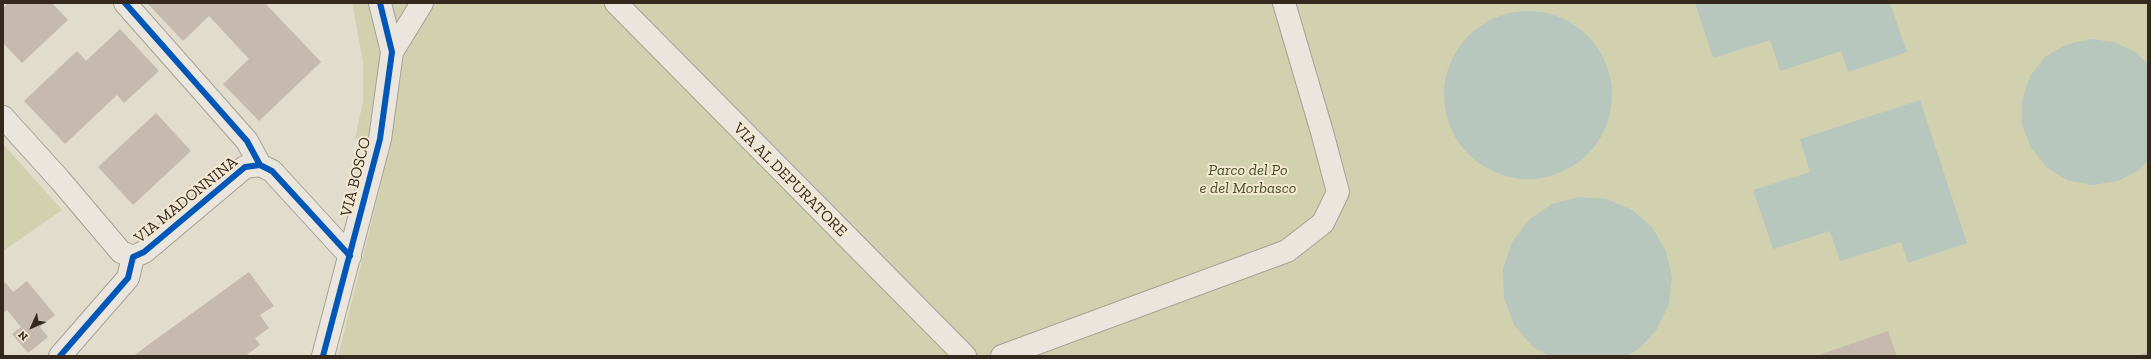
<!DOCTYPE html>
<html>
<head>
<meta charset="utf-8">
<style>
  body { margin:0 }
  #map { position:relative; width:2151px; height:359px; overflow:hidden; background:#e2dccc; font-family:"Zilla Slab",serif }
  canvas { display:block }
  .frame { position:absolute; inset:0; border:4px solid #35291e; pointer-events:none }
  .north { position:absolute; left:12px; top:307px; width:40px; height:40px; -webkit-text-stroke:3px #f3e9d2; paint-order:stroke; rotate:225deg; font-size:11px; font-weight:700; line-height:16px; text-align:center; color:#35291e }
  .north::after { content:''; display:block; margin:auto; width:14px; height:18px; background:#35291e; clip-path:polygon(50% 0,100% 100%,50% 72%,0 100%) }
</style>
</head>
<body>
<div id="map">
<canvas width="2151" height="359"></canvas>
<div class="frame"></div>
<div class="north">N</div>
</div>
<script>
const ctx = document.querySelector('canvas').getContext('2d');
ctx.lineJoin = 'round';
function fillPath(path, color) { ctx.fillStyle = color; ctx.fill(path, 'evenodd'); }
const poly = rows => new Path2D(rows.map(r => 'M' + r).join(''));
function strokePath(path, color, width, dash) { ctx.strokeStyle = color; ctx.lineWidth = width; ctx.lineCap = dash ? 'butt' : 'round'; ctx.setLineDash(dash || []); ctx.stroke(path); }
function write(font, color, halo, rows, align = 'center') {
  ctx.font = font + ' "Zilla Slab",serif'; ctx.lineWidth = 4; ctx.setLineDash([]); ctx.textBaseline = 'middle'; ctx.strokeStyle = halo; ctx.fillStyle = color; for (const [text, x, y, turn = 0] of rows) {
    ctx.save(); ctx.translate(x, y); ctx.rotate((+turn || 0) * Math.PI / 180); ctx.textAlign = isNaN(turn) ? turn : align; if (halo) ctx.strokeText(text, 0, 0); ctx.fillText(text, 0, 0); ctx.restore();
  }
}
fillPath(poly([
  [352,3,2148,3,2148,356,338,356,391,144,355,139,363,101,363,61],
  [3,144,62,210,3,251]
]), '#d1d1af');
fillPath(poly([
  [1695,3,1890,3,1907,52,1848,72,1841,51,1780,71,1770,40,1713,58],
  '1444 95a84 84 0 1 1 168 0a84 84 0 1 1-168 0Z',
  [2091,39,2114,42,2135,52,2148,64,2148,160,2139,170,2118,181,2093,185,2069,181,2047,168,2031,148,2022,125,2022,100,2030,76,2046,56,2068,44],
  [1920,100,1967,243,1908,263,1901,242,1840,261,1830,231,1773,249,1753,190,1810,172,1800,139],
  [1579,197,1606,199,1631,209,1652,227,1666,251,1672,277,1669,304,1657,329,1639,349,1626,356,1549,356,1533,347,1514,325,1504,298,1503,269,1512,242,1530,219,1552,204]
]), '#b7c7bd');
fillPath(poly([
  [8,3,52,3,68,20,22,63,3,43,3,8],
  [149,3,265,3,321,62,259,121,223,84,249,59,209,16,183,41,148,4],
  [120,29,159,71,124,103,117,95,65,144,24,101,77,51,86,61],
  [156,113,191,151,133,205,98,167],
  [249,272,274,306,260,315,269,328,255,338,260,345,245,356,133,356],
  [27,281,55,315,40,327,48,337,28,353,12,334,21,327,7,310,3,313,3,284,5,282,13,292],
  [1888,331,1897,356,1816,356],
  [2148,352,2148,356,2136,356]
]), '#c5baad');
const minor = poly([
  [125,3,247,141,260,165,272,171,350,256],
  [616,3,965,356],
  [392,52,422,3],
  [3,117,60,180,121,252,133,257],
  [60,356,128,278,133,257,144,252,245,167,260,165],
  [323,356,380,139,392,52,380,3],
  [1002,356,1287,251,1323,223,1338,192,1322,132,1284,3]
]);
strokePath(minor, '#a7a195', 24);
strokePath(minor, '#eae6dd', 22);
strokePath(poly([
  [125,3,247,141,260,165,272,171,350,256],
  [60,356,128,278,133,257,144,252,245,167,260,165],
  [323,356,380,139,392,52,380,3]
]), '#0057b8', 6);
write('italic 16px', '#465026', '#f3e9d2', [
  ["Parco del Po",1248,170],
  ["e del Morbasco",1248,188]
]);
write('16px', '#35291e', '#f3e9d2', [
  ["VIA BOSCO",356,177,-76],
  ["VIA AL DEPURATORE",790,180,45],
  ["VIA MADONNINA",186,200,-39]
]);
</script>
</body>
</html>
